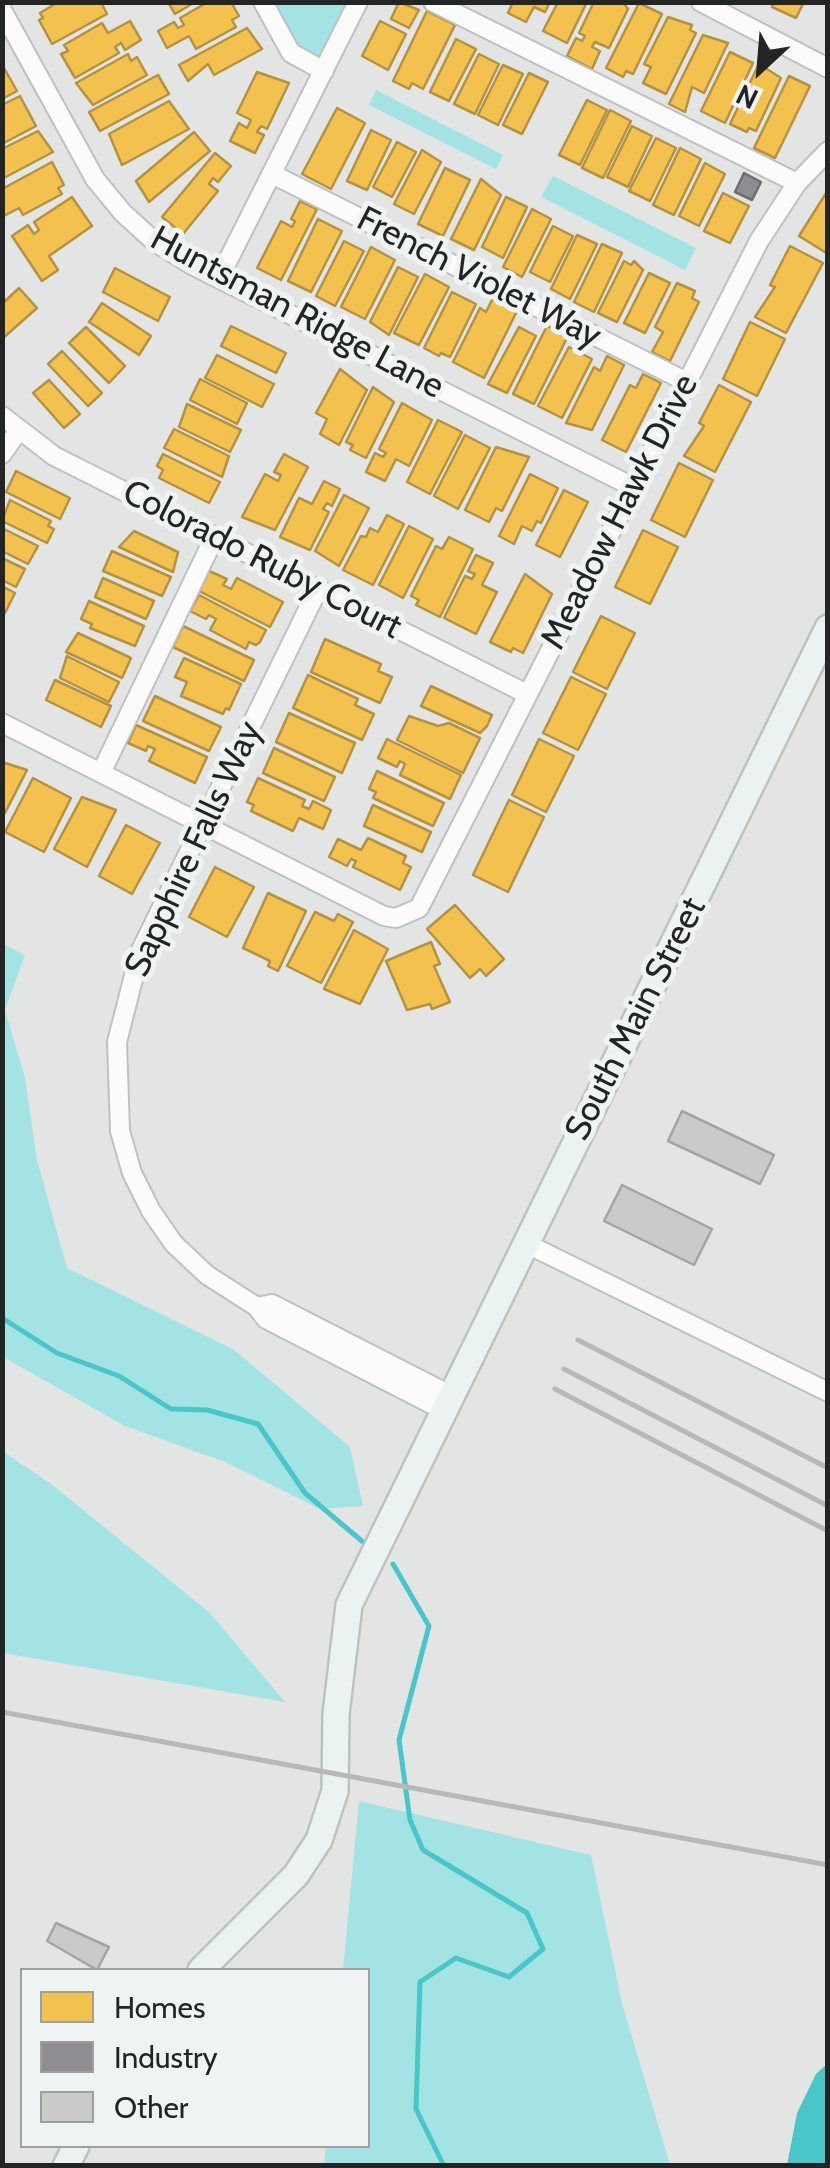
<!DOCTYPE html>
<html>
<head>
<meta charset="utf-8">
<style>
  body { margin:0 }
  #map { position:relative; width:830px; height:2168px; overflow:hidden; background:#e3e5e5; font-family:Cabin,sans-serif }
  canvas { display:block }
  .frame { position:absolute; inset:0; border:5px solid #232424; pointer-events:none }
  .legend { position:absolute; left:20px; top:1968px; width:350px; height:180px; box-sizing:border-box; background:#eff3f3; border:2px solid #9da0a0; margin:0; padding:12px 18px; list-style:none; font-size:30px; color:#232424 }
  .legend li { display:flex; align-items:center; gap:20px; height:50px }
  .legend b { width:50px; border:2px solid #9da0a0 }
  .north { position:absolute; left:710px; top:20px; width:100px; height:100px; -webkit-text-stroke:8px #eff3f3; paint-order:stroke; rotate:206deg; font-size:28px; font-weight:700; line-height:40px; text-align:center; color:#232424 }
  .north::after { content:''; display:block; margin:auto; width:35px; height:45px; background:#232424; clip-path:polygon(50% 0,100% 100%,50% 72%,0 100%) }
</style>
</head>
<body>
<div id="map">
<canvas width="830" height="2168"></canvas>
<div class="frame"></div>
<ul class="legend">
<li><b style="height:28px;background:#f2c14e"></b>Homes</li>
<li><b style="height:28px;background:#8d8d92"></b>Industry</li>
<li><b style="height:28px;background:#c9cbcb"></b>Other</li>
</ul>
<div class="north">N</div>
</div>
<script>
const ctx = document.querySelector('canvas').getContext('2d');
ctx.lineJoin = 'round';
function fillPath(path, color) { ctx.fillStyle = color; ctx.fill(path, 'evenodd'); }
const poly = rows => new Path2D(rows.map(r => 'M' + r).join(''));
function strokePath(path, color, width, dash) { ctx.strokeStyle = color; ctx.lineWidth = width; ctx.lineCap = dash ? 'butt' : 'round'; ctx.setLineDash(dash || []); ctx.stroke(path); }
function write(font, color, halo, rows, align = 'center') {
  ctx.font = font + ' Cabin,sans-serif'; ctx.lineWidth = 10; ctx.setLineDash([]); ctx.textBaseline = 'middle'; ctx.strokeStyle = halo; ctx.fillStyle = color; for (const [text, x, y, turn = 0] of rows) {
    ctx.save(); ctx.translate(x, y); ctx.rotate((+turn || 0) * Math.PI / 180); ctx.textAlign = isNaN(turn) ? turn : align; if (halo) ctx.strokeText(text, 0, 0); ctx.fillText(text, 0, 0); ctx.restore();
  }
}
fillPath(poly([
  [263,3,358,3,324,71,299,58],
  [376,90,503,155,496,169,369,105],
  [553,176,696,248,685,270,541,197],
  [3,944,25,955,5,1010,25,1078,37,1160,67,1268,233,1349,350,1447,363,1506,320,1509,225,1462,125,1426,3,1357],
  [2,1451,50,1483,210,1613,285,1702,3,1653],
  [359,1801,591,1855,622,2003,670,2165,324,2165,326,2146,368,2146,368,1970,343,1970]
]), '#a4e3e4');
fillPath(poly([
  [827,2064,827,2165,787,2165,797,2113,816,2074]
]), '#48c6c8');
const homes = poly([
  [58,2,101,2,107,14,52,44,39,20,43,18,40,13,58,2],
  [168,2,195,2,175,14,168,2],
  [208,2,231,2,239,16,232,20,236,27,196,49,189,36,167,48,158,31,174,22,178,28,184,25,180,18,208,2],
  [399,2,419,10,409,28,391,19,399,2],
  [513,2,550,2,545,12,534,7,526,22,508,13,513,2],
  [558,2,587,2,567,43,543,31,558,2],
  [594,2,623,2,628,9,609,48,595,42,592,47,600,51,592,69,567,56,576,38,582,41,585,36,579,33,594,2],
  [774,2,804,2,796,18,772,7,774,2],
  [639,3,662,14,633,74,626,71,623,77,606,68,639,3],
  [427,11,455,25,423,89,412,83,409,89,393,81,427,11],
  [668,17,692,25,690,30,696,33,666,94,643,83,651,67,644,64,668,17],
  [130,21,141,40,125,50,121,43,115,47,119,53,75,78,61,54,68,51,64,45,102,23,108,33,130,21],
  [380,21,406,34,388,70,362,56,380,21],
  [247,28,262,49,214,75,208,64,188,81,179,65,247,28],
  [703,35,728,43,704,93,692,87,685,112,669,104,703,35],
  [456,39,476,49,449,101,430,92,456,39],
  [730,52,753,63,725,123,701,111,730,52],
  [128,54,131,61,137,57,147,75,93,105,76,83,128,54],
  [479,54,499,64,475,114,454,104,479,54],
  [759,64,781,78,756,131,749,128,747,132,730,124,759,64],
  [503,65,523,74,498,125,478,115,503,65],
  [4,68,17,91,2,99,2,69,4,68],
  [257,72,289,83,267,129,261,126,257,132,264,135,255,153,230,141,239,123,247,128,251,120,237,113,257,72],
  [529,73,548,82,522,134,503,125,529,73],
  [158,75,169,94,100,131,89,112,158,75],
  [789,76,810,86,775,158,754,148,789,76],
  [20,96,36,126,2,144,2,105,20,96],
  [587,100,607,110,580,165,559,155,587,100],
  [169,101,189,129,122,165,109,134,169,101],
  [337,108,365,123,331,189,302,174,337,108],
  [610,110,631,121,603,178,582,168,610,110],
  [632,126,652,136,628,187,607,177,632,126],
  [371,130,391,140,367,190,347,181,371,130],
  [38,131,53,152,2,179,2,149,38,131],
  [194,132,210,151,149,202,136,181,194,132],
  [656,138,676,148,650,201,629,191,656,138],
  [397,142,416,152,392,197,373,187,397,142],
  [680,148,701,159,674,215,653,205,680,148],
  [422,150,441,162,414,214,394,204,422,150],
  [215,153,231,166,218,182,213,178,209,184,218,191,183,234,162,217,215,153],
  [52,162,64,185,58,188,62,194,23,215,19,208,2,217,2,189,52,162],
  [705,163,725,174,699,226,679,216,705,163],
  [445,168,470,180,443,236,418,224,445,168],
  [481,179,501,195,474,250,451,239,481,179],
  [828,190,828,254,799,236,828,190],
  [723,193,749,206,730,243,704,231,723,193],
  [72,197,92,226,49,256,58,270,42,281,12,236,28,225,34,234,39,230,34,222,72,197],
  [506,197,527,207,503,258,482,247,506,197],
  [300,201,317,209,281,280,257,268,281,221,292,227,295,221,291,219,300,201],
  [532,209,551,219,522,277,503,267,532,209],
  [318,219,342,231,311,292,288,281,318,219],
  [553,226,573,236,550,282,530,272,553,226],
  [577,235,597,244,570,299,551,289,577,235],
  [344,241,364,251,335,306,316,296,344,241],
  [602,244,622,253,594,312,574,302,602,244],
  [790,246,823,263,786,333,755,317,775,287,770,285,790,246],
  [371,247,395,260,365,319,341,307,371,247],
  [624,261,631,265,634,261,643,270,617,322,598,313,624,261],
  [398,267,418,277,389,335,370,322,398,267],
  [115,268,170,297,158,321,103,292,115,268],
  [649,273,670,283,645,333,624,323,649,273],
  [425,274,449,287,419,345,394,333,425,274],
  [677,283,695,291,692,298,699,302,670,361,652,352,663,332,655,327,677,283],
  [19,288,37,308,2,339,2,304,19,288],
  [452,292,476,304,450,357,441,353,439,356,424,348,452,292],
  [493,298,517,311,484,378,453,362,480,308,486,312,493,298],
  [102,303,151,336,139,355,89,322,102,303],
  [750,322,785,339,757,396,723,379,750,322],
  [231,326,286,353,276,373,221,346,231,326],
  [547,326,568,336,534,404,513,394,547,326],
  [86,327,125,366,109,383,69,343,86,327],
  [519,327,536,336,507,393,488,384,519,327],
  [569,347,592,359,562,418,538,406,569,347],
  [62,351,102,393,88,406,48,364,62,351],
  [217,355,274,384,262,407,205,378,217,355],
  [607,356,624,365,592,430,566,423,594,367,600,371,607,356],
  [340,369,367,390,339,445,320,434,327,419,316,413,340,369],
  [643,374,661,383,626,452,602,440,630,385,636,388,643,374],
  [200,379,247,403,237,424,190,400,200,379],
  [49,380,80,414,64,428,33,393,49,380],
  [719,385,751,402,715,472,684,456,704,426,699,423,719,385],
  [373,387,394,402,366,458,350,450,353,445,346,442,373,387],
  [402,403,432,420,409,466,396,459,385,481,366,472,375,453,383,457,386,453,379,449,402,403],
  [187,404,241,430,230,452,179,427,187,404],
  [438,420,462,432,430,494,407,482,438,420],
  [174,429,229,456,222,477,164,448,174,429],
  [465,435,490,448,458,509,434,496,465,435],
  [496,447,529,457,502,511,496,508,489,522,465,510,496,447],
  [163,454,220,482,209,503,159,478,163,470,157,466,163,454],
  [284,454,308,467,275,530,242,517,265,474,278,481,281,475,274,472,284,454],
  [679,463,713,480,685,537,651,520,679,463],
  [16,471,70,498,60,519,6,492,16,471],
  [530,474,558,488,541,523,537,521,532,531,522,526,514,544,499,536,530,474],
  [324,481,340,489,332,506,327,503,323,509,329,512,310,550,280,537,299,498,312,504,324,481],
  [564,490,588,502,560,557,536,545,564,490],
  [344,495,369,508,339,566,315,551,344,495],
  [10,500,51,521,48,526,54,529,47,543,2,521,10,500],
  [387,515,404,524,373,585,343,570,361,536,366,537,370,528,378,532,387,515],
  [409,526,433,539,403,598,379,585,409,526],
  [2,528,38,546,28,564,2,551,2,528],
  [643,530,678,547,650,604,615,587,643,530],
  [134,531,178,552,173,572,119,547,134,531],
  [449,537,473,549,440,617,416,605,419,600,411,596,436,546,442,549,449,537],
  [112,551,171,577,162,596,103,571,112,551],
  [476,555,493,563,482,585,497,592,476,634,444,618,465,576,472,579,475,574,468,571,476,555],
  [2,558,25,569,16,587,2,580,2,558],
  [209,571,227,579,223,585,231,589,237,578,283,602,270,627,199,591,209,571],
  [525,574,552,594,523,653,513,648,511,652,490,642,525,574],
  [103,578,154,601,146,619,95,597,103,578],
  [2,586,15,593,5,613,2,612,2,586],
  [199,595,266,630,260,642,256,645,249,642,246,649,210,630,216,619,209,615,206,619,190,611,199,595],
  [89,601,144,626,135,646,90,628,92,624,81,619,89,601],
  [601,616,635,633,607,689,573,672,601,616],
  [183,626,254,660,244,681,173,647,183,626],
  [78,633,131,658,122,678,66,652,78,633],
  [325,639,381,664,378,671,392,677,380,703,311,672,325,639],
  [67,656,119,682,109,702,60,678,67,656],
  [184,658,241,684,229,710,226,708,223,714,181,696,187,682,175,677,184,658],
  [308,675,358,699,355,705,374,714,362,740,293,708,308,675],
  [571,677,606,694,578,750,543,733,571,677],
  [55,680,111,706,101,727,46,700,55,680],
  [431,686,492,715,487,726,480,733,421,706,431,686],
  [155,696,221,727,209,751,143,721,155,696],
  [289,713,355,743,342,773,276,742,289,713],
  [409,716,438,726,449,723,480,738,463,773,397,740,409,716],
  [136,725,207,757,195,783,149,761,155,749,148,746,146,751,128,743,136,725],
  [387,739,461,775,450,799,400,775,405,764,400,761,397,767,378,758,387,739],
  [539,739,574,756,546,812,512,795,539,739],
  [274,748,335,777,324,801,263,773,274,748],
  [2,762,27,770,5,813,2,812,2,762],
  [377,771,444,803,433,826,373,798,376,792,369,789,377,771],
  [33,778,71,798,44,852,5,832,33,778],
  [258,778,305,800,302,806,309,809,313,801,331,810,323,829,299,818,293,831,251,811,254,805,247,802,258,778],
  [82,797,116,810,87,867,54,849,82,797],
  [509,800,544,817,508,892,473,875,509,800],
  [373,805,431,832,422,852,364,826,373,805],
  [126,825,160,843,132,894,99,876,126,825],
  [368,838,406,856,403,863,411,867,400,890,353,867,356,861,351,859,347,866,329,857,338,839,361,850,368,838],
  [215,867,254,887,227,937,189,917,215,867],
  [268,893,306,911,278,971,268,966,270,961,243,948,268,893],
  [455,905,504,959,486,976,480,969,470,978,427,929,455,905],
  [315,912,334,921,338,914,353,922,321,983,287,966,315,912],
  [354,930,388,949,360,1004,324,989,354,930],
  [431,942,440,964,434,966,450,1002,432,1009,430,1004,407,1010,386,961,431,942]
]);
fillPath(homes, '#f2c14e');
strokePath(homes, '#b49241', 2.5);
const industry = poly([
  [744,173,761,182,752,200,735,192,744,173]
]);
fillPath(industry, '#8d8d92');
strokePath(industry, '#6d6e71', 2.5);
strokePath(poly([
  [2,1318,57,1353,119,1376,171,1409,207,1410,258,1424,305,1493,363,1542],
  [393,1564,429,1626,399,1740,410,1820,423,1850,527,1913,543,1949,509,1977,456,1958,420,1982,416,2109,444,2166]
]), '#48c6c8', 5);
const building = poly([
  [682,1111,774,1155,760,1184,668,1141,682,1111],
  [622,1185,712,1229,694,1265,604,1221,622,1185],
  [56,1923,109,1947,97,1970,47,1941,56,1923]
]);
fillPath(building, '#c9cbcb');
strokePath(building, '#a3a5a5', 2.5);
const street = poly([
  [263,2,291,53,324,71],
  [433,2,797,183],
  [701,2,828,68],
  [2,10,95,179,123,213,155,242,192,265,633,487],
  [272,174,687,382],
  [219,278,358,2],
  [2,416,54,456,527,694],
  [2,454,19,430],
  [318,589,140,952,117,1042,120,1131,132,1173,151,1211,174,1244,207,1275,257,1307,266,1319,443,1410],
  [2,723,384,916,396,918,419,908,759,241,797,183,828,151],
  [101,773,215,536],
  [527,1244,828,1392],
  [257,1307,272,1304,450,1395]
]);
const secondary = poly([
  [201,1970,296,1875,319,1840,335,1791,336,1714,349,1605,828,628],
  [66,2166,76,2146]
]);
strokePath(street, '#bfc1c1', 22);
strokePath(secondary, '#bfc1c1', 30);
strokePath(street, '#fbfbfb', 18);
strokePath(secondary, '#ebf2f2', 25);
strokePath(poly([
  [578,1340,828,1468],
  [564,1369,828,1506],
  [555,1389,828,1531],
  [2,1712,828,1865]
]), '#b8b8b8', 5);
write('35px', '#232424', '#eff3f3', [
  ["French Violet Way",479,278,27],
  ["Huntsman Ridge Lane",297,313,28],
  ["Meadow Hawk Drive",620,512,-63],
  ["Colorado Ruby Court",262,560,27],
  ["Sapphire Falls Way",194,849,-65],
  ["South Main Street",636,1019,-63]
]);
</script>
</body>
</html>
